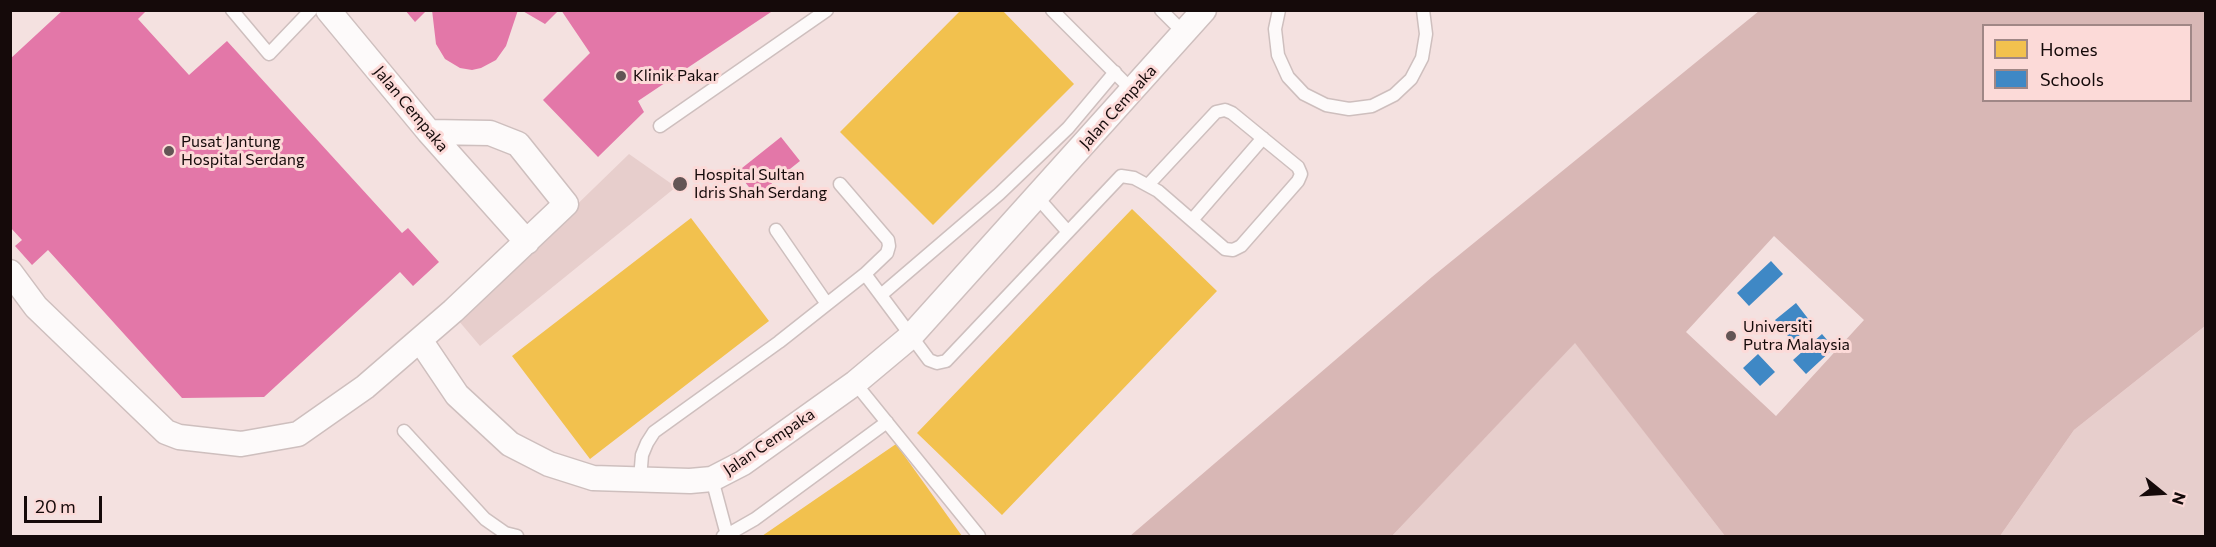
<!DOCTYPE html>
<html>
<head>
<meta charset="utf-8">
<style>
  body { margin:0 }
  #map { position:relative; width:2216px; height:547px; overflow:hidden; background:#f4e1e0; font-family:Commissioner,sans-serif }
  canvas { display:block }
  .frame { position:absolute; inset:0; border:12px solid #150a0a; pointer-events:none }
  .legend { position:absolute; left:1982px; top:24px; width:210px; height:78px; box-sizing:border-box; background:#fcdad8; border:2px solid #a08786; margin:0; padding:8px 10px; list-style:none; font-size:18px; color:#150a0a }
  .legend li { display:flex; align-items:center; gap:12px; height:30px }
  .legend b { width:30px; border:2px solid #a08786 }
  .north { position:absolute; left:2132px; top:463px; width:60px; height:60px; -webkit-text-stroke:4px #fcdad8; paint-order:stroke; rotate:108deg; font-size:16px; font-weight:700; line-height:24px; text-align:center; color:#150a0a }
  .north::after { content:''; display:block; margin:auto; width:21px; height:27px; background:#150a0a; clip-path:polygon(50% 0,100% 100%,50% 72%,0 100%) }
  .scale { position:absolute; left:24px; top:496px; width:78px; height:27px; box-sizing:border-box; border:3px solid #150a0a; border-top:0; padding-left:8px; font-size:18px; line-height:21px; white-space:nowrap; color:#150a0a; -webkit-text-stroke:4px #fcdad8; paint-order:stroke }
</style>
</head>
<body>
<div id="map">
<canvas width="2216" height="547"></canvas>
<div class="frame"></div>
<ul class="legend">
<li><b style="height:16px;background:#f2c14e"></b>Homes</li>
<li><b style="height:16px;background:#3f88c5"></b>Schools</li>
</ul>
<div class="north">N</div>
<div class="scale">20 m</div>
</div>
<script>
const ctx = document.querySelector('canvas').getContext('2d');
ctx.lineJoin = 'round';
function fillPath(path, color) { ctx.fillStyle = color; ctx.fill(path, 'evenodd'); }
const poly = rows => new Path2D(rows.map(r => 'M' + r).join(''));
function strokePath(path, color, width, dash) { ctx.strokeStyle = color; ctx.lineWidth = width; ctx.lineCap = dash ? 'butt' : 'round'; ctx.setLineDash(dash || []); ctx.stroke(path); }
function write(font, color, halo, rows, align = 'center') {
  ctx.font = font + ' Commissioner,sans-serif'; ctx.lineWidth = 6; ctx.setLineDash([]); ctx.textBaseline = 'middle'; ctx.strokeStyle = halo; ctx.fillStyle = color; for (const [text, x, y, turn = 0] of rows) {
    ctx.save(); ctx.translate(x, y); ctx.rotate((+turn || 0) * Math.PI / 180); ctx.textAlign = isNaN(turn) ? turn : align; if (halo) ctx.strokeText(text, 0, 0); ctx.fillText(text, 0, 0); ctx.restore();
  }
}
fillPath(poly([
  [629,154,676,187,480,346,458,320],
  [2205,326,2205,536,2000,536,2074,430],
  [1575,342,1725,536,1392,536]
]), '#e7cecc');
fillPath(poly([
  [1759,11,2205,11,2205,326,2074,430,2000,536,1725,536,1575,343,1392,536,1130,536,1432,277],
  [1984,26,2190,26,2190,100,1984,100],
  [1774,236,1864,320,1776,416,1686,332]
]), '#d8b7b5');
fillPath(poly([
  [961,10,1002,10,1074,84,933,225,840,132],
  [1132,209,1217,291,1002,515,917,433],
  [691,218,769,321,590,459,512,356],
  [896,444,962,536,762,536]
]), '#f2c14e');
fillPath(poly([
  [1771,261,1783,274,1749,306,1737,293],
  [1796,303,1813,325,1792,341,1775,320],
  [1822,334,1834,348,1806,374,1793,360],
  [1758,354,1775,372,1760,386,1743,368]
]), '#3f88c5');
fillPath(poly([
  [63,10,147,10,138,19,189,75,227,41,402,233,408,228,439,262,413,286,400,272,264,397,182,398,48,250,32,265,15,246,22,240,10,227,10,59],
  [405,10,427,10,415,22],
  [432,10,518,10,506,46,496,60,481,68,472,70,460,68,445,59,436,44],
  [521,10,559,10,545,24],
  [561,10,774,10,638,101,644,112,598,157,543,100,590,53],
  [781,137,800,161,756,196,737,172]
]), '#e377a8');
const service = poly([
  [232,10,269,54,311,10],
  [1052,10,1133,91],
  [1161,10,1184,33],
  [1279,10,1275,29,1278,55,1288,77,1304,94,1326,105,1349,109,1372,106,1394,95,1411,79,1422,58,1426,34,1423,10],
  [660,126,827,10],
  [840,184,888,240,889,246,887,253,865,274],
  [1037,197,1068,232],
  [1192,220,1263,138],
  [776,230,827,304],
  [881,295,999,194,1068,128,1115,72],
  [855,383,979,536],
  [404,431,485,519,505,533,517,536],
  [640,479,642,455,647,443,654,432,779,342,865,274,929,360,937,363,946,361,1121,176,1134,178,1158,191,1225,249,1233,250,1241,246,1298,181,1301,174,1298,167,1232,113,1225,110,1216,112,1148,185],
  [712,479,727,535,723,536],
  [727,535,755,519,887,422]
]);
const minor = poly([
  [328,10,429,132,527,242],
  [10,272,36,307,166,432,179,437,241,444,298,434,365,387,453,311,566,204,518,144,490,133,429,132],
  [420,340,457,395,510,444,549,464,593,478,690,481,712,479,743,463,855,383,910,337,1204,10]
]);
strokePath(service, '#cebfbe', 15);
strokePath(minor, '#cebfbe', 27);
strokePath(service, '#fdfafa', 12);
strokePath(minor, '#fdfafa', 24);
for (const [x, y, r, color] of [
  [621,76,6,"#635555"],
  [169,151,6,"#635555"],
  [680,184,8,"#635555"],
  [1731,336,6,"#635555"]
]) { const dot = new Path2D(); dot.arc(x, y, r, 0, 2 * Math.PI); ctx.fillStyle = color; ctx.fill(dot); strokePath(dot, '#fcdad8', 2); }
write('16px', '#150a0a', '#fcdad8', [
  ["Klinik Pakar",633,76],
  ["Pusat Jantung",181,142],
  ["Hospital Serdang",181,160],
  ["Hospital Sultan",694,175],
  ["Idris Shah Serdang",694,193],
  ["Universiti",1743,327],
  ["Putra Malaysia",1743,345]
], 'left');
write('16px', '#150a0a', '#fcdad8', [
  ["Jalan Cempaka",1118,107,-48],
  ["Jalan Cempaka",411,109,50],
  ["Jalan Cempaka",769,442,-34]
]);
</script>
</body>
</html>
